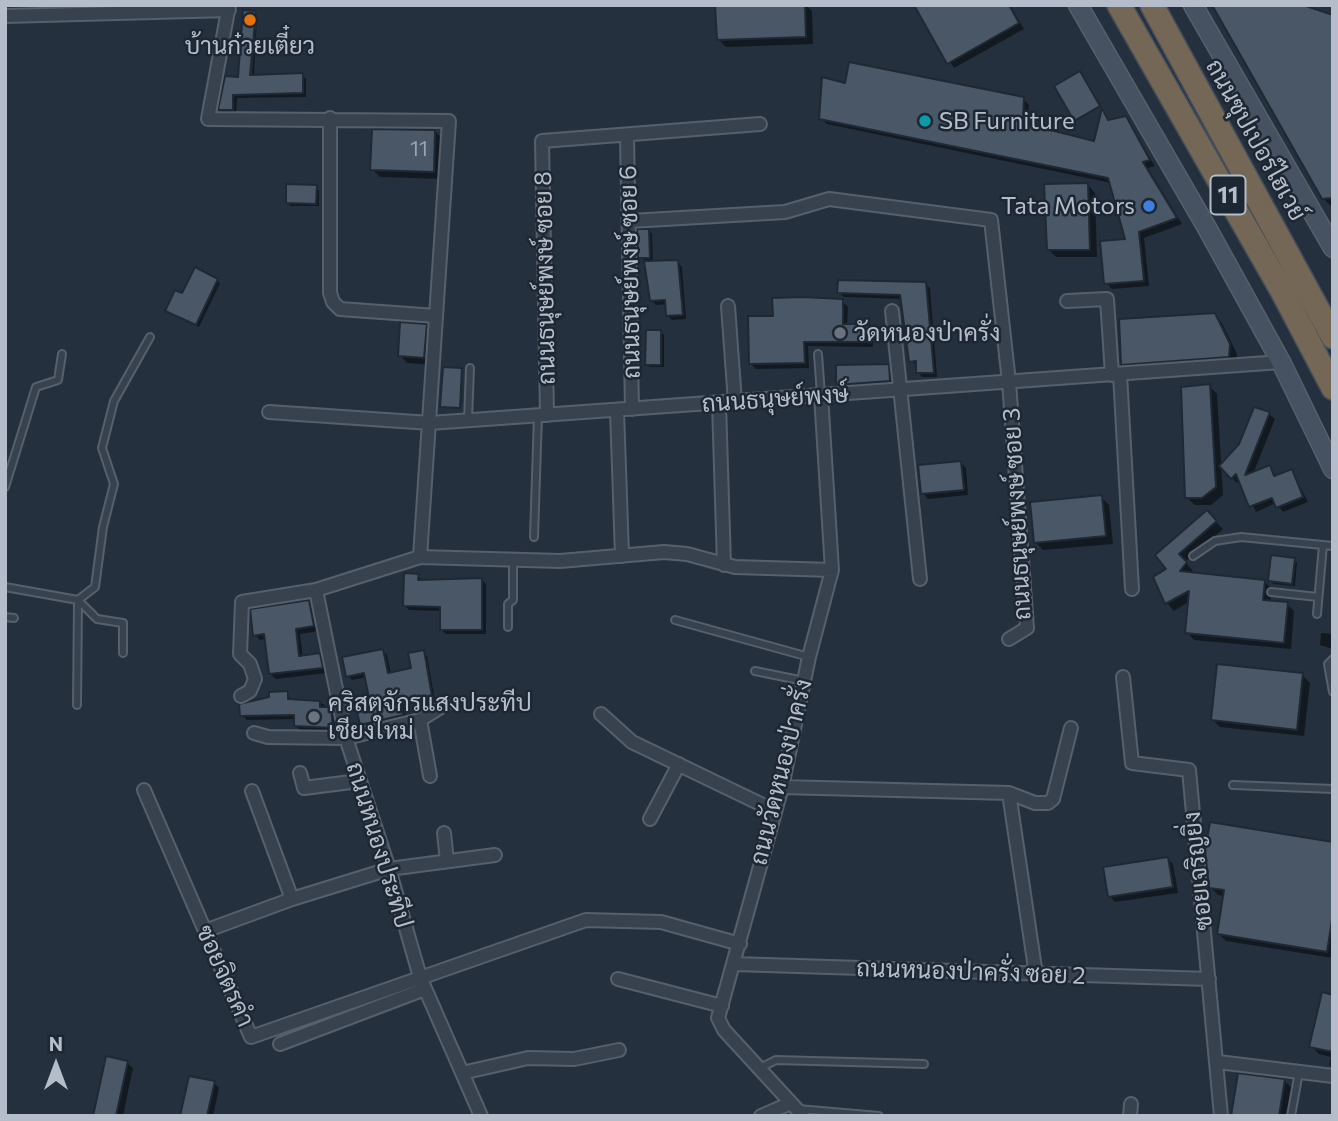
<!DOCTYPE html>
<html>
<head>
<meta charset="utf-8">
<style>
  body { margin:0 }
  #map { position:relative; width:1338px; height:1121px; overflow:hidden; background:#24303e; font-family:Commissioner,sans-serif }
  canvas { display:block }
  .frame { position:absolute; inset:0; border:7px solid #b4bdc9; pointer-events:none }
  .north { position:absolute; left:21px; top:1030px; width:70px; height:70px; -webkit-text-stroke:5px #1d2733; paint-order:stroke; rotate:0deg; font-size:19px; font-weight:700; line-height:28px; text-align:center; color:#b4bdc9 }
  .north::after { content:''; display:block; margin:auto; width:24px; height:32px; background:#b4bdc9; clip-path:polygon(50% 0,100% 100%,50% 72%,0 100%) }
</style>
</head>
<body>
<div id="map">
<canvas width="1338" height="1121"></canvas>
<div class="frame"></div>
<div class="north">N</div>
</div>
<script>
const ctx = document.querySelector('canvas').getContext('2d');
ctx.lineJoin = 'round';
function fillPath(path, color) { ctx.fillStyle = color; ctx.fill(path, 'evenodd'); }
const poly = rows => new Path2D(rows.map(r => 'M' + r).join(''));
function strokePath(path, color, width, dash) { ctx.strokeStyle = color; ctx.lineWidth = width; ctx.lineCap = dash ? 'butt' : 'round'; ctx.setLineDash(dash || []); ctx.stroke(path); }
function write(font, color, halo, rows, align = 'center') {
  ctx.font = font + ' Commissioner,Sarabun,sans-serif'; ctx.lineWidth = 5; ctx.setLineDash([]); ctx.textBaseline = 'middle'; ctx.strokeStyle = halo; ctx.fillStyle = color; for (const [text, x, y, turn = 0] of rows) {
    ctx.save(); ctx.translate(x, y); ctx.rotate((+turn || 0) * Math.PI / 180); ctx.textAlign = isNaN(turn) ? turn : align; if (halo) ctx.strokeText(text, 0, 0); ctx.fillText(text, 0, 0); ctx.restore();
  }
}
fillPath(poly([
  [760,5,806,5,812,11,813,44,726,47,718,39],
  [916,5,1010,5,1024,29,954,68],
  [245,12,256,14,254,14,248,84,251,84,257,15,254,77,302,75,306,79,306,97,237,98,236,114,224,114,220,110,226,77,239,78],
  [1333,17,1333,206,1331,206,1323,198],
  [1081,75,1100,107,1076,121,1075,120],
  [846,85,1023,99,1029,105,1028,126,1095,143,1103,112,1110,121,1126,118,1155,166,1148,168,1182,224,1144,238,1149,286,1112,289,1106,283,1127,241,1111,183,827,124,821,118],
  [435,131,442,139,441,179,380,177,372,169],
  [1088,185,1095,193,1097,257,1056,257,1048,249],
  [316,187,319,190,319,206,291,206,287,202],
  [649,230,652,234,653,263,677,262,682,267,686,319,672,320,667,315,667,304,656,305,652,300,646,261,640,258],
  [217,280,220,283,199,327,167,310],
  [925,283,930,288,937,377,922,377,918,372,918,365,910,361,902,299,844,297,839,293],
  [842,301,848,307,847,326,868,326,873,331,873,347,808,346,809,368,756,369,751,364,774,318],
  [1214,315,1222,323,1237,354,1237,363,1131,372,1123,364],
  [426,326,434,334,432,365,407,363,400,355],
  [661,332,664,335,664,367,650,367,646,364],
  [888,366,894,371,895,385,844,390,838,384],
  [462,369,461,408,443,407,442,406],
  [1209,386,1217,394,1223,495,1211,505,1195,505,1187,498],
  [1269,414,1275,419,1253,474,1269,467,1277,477,1292,471,1308,502,1283,512,1276,503,1256,512,1240,480,1237,483,1221,466],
  [961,463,966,468,968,495,928,499,923,493],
  [1101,497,1109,505,1113,544,1043,550,1035,542],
  [1207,513,1223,529,1185,562,1193,571,1190,574,1264,581,1272,589,1270,602,1287,604,1294,611,1291,649,1194,640,1187,632,1190,601,1174,611,1167,603,1155,578,1169,570,1157,556],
  [1294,559,1297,563,1295,586,1274,584,1270,580],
  [418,576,422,580,482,580,486,584,486,634,446,634,442,630,442,611,409,610,405,606],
  [309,602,314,607,319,631,300,634,303,658,319,655,325,661,327,673,276,679,270,674,267,639,260,640,255,635],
  [1321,633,1333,634,1333,649,1320,645],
  [383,651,387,655,391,674,413,670,423,652,427,656,435,700,404,705,406,719,365,728,361,724,374,711,367,677,352,680,348,676],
  [1302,675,1310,683,1304,736,1220,727,1213,720],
  [287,693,292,701,320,702,330,709,335,714,337,732,300,730,295,725,296,719,247,720,242,715],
  [1333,844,1333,958,1226,941,1219,934,1225,896,1218,895,1210,887],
  [1168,859,1173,864,1178,893,1115,902,1109,896],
  [1333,997,1333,1069,1329,1065,1331,1057,1319,1054,1311,1046],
  [127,1063,133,1068,123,1116,95,1116],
  [1284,1081,1292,1088,1288,1116,1233,1116],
  [214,1083,219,1088,213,1116,182,1116]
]), '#0007');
const building = poly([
  [715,5,805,5,806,37,717,40,715,5],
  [914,5,1009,5,1019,23,947,64,914,5],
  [1212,5,1303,5,1333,15,1333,198,1322,199,1212,5],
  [243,10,256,11,250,75,303,73,303,93,233,95,233,110,218,110,225,76,238,77,243,10],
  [849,62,1024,97,1023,123,1094,141,1102,108,1108,120,1126,116,1150,160,1143,162,1177,218,1139,232,1144,281,1104,284,1100,241,1125,239,1108,178,819,119,822,77,845,83,849,62],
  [1080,71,1100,106,1074,121,1054,86,1080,71],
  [372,129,435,130,434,172,370,170,372,129],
  [1088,183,1090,250,1047,250,1044,184,1088,183],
  [286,184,317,185,316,204,286,203,286,184],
  [637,229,649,229,650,258,638,258,637,229],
  [678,260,683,315,666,316,665,300,650,301,644,261,678,260],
  [195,267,218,279,196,325,165,311,175,290,182,293,195,267],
  [838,280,926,282,934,373,916,373,916,361,909,362,900,295,837,293,838,280],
  [802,297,843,299,843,324,869,324,868,342,804,342,805,363,749,364,748,316,773,316,772,298,802,297],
  [1215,313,1230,344,1229,357,1121,365,1119,319,1215,313],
  [400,322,427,324,424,358,398,356,400,322],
  [646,330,661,330,661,365,645,365,646,330],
  [889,364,890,381,836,385,836,365,889,364],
  [443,367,462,368,460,408,440,407,443,367],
  [1210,384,1216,487,1202,498,1185,498,1181,387,1210,384],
  [1254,407,1270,412,1245,475,1270,465,1274,476,1292,469,1303,497,1276,508,1272,498,1249,507,1236,474,1231,479,1219,466,1239,444,1254,407],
  [961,461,964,490,921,494,918,465,961,461],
  [1102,495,1106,536,1034,543,1030,502,1102,495],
  [1207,510,1217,521,1179,554,1187,562,1180,571,1265,580,1263,600,1288,602,1284,643,1185,633,1189,591,1165,604,1153,577,1166,569,1155,555,1207,510],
  [1271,555,1295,558,1292,584,1268,581,1271,555],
  [404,573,419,574,418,580,482,578,482,630,440,630,440,607,403,606,404,573],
  [309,600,314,626,296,629,299,656,320,653,323,668,269,674,264,634,253,636,250,609,309,600],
  [383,649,388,673,411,668,408,653,424,650,432,696,401,701,403,715,360,725,357,712,371,709,364,673,346,677,342,657,383,649],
  [1217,664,1303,673,1297,730,1211,720,1217,664],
  [288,691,288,699,320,701,320,707,331,707,333,728,294,726,294,715,240,716,239,704,269,697,269,692,288,691],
  [1210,822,1333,842,1333,914,1327,952,1217,934,1224,890,1209,888,1205,850,1210,822],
  [1168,857,1173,887,1108,897,1103,867,1168,857],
  [1322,992,1333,995,1333,1052,1309,1047,1322,992],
  [106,1056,128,1061,116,1116,93,1116,106,1056],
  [1238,1073,1285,1079,1279,1116,1231,1116,1238,1073],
  [189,1076,215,1081,207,1116,180,1116,189,1076]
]);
fillPath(building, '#4a5767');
strokePath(building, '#1f2935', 2);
const lane = poly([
  [818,354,821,395],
  [468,421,470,368],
  [5,487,36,387,58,380,62,354],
  [534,537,538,415],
  [1193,556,1215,541,1241,537,1333,546],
  [5,587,78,600,77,705],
  [1271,592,1318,597],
  [1317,614,1323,545],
  [5,617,14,618],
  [675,620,809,657],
  [508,627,508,604,513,600,513,560],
  [123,653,123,623,97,619,78,600,95,587,103,527,114,484,102,448,114,401,150,337],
  [1333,659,1328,664,1333,692],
  [755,671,804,681],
  [1233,785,1333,789],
  [760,1068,776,1060,924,1064],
  [798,1109,879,1116],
  [1291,1116,1299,1072]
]);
const street = poly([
  [229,5,208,119,449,121,420,557],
  [5,16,229,10],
  [330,118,330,293,333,302,340,309,436,316],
  [627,136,632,409],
  [630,221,785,212,829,199,991,220,1009,382,1027,628,1009,639],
  [1067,301,1107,299,1112,375],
  [728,306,735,402],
  [892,311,920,579],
  [1120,374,1132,589],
  [719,403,724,565],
  [617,410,622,556],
  [269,412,430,423,1281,362],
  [547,415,542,141,760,124],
  [316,590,346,738,389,869,420,977,481,1116],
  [1123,677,1132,763,1189,770,1221,1116],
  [241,696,250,691,255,679,250,664,240,654,242,602,316,590,420,557,560,561,664,552,687,554,735,567,832,570],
  [601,714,632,742,775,811],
  [420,720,430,776],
  [254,733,268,737,346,738,420,720,444,705],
  [300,773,304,788,359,781],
  [782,787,1009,793,1035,803,1048,803,1053,799,1071,728],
  [144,790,251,1037,586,920,661,922,740,944],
  [252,791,292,899],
  [1009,793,1036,975],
  [650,819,679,764],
  [444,833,447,861],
  [205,931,292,899,389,869,495,855],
  [734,964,1209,979],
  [618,979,722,1006],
  [280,1044,425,989],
  [1218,1062,1333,1076],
  [462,1073,528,1058,574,1059,619,1050],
  [761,1116,791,1103],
  [803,1116,724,1030,718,1018,782,787,809,657,832,570,821,395],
  [1130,1116,1131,1104]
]);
const secondary = poly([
  [1078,5,1207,228,1281,362,1333,469],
  [1193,5,1333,248]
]);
const highway = poly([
  [1119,5,1282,291,1333,388],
  [1152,5,1333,337]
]);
strokePath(lane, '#56606c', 10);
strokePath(street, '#56606c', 16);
strokePath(secondary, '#56606c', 21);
strokePath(highway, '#434d59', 26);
strokePath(lane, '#38424e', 6);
strokePath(street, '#38424e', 12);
strokePath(secondary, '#465161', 18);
strokePath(highway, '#746755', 23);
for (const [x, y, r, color] of [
  [250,20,7,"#e8710a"],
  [925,121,7,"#0f9aa8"],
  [1149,206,7,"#3f7fe0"],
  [840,333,7,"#6b7280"],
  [314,717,7,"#6b7280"]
]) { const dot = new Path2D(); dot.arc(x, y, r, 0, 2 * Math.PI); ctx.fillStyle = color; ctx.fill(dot); strokePath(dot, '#1d2733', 2.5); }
write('21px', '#9aa4b0', null, [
  ["11",419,149]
]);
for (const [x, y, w] of [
  [1228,195,35]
]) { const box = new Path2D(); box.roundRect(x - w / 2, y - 19.5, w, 39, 5); ctx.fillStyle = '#1d2733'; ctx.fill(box); strokePath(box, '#b4bdc9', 2); }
write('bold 23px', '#b4bdc9', null, [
  ["11",1228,195]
]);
write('24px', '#b4bdc9', '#1d2733', [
  ["บ้านก๋วยเตี๋ยว",250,46,"center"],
  ["SB Furniture",939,121],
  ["Tata Motors",1135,206,"right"],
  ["วัดหนองป่าครั่ง",854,333],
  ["คริสตจักรแสงประทีป",328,703],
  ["เชียงใหม่",328,731]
], 'left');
write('24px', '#b4bdc9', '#1d2733', [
  ["ถนนซุปเปอร์ไฮเวย์",1256,140,61],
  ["ถนนธนุษย์พงษ์ ซอย 6",630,272,-91],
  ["ถนนธนุษย์พงษ์ ซอย 8",545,278,-91],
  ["ถนนธนุษย์พงษ์",775,399,-4],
  ["ถนนธนุษย์พงษ์ ซอย 3",1017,514,-93],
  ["ถนนวัดหนองป่าครั่ง",781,772,-76],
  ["ถนนหนองประทีป",379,845,73],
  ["ซอยเจริญยิ่ง",1198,871,-96],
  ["ถนนหนองป่าครั่ง ซอย 2",971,972,2],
  ["ซอยจิตรคำ",225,976,66]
]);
</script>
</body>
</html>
